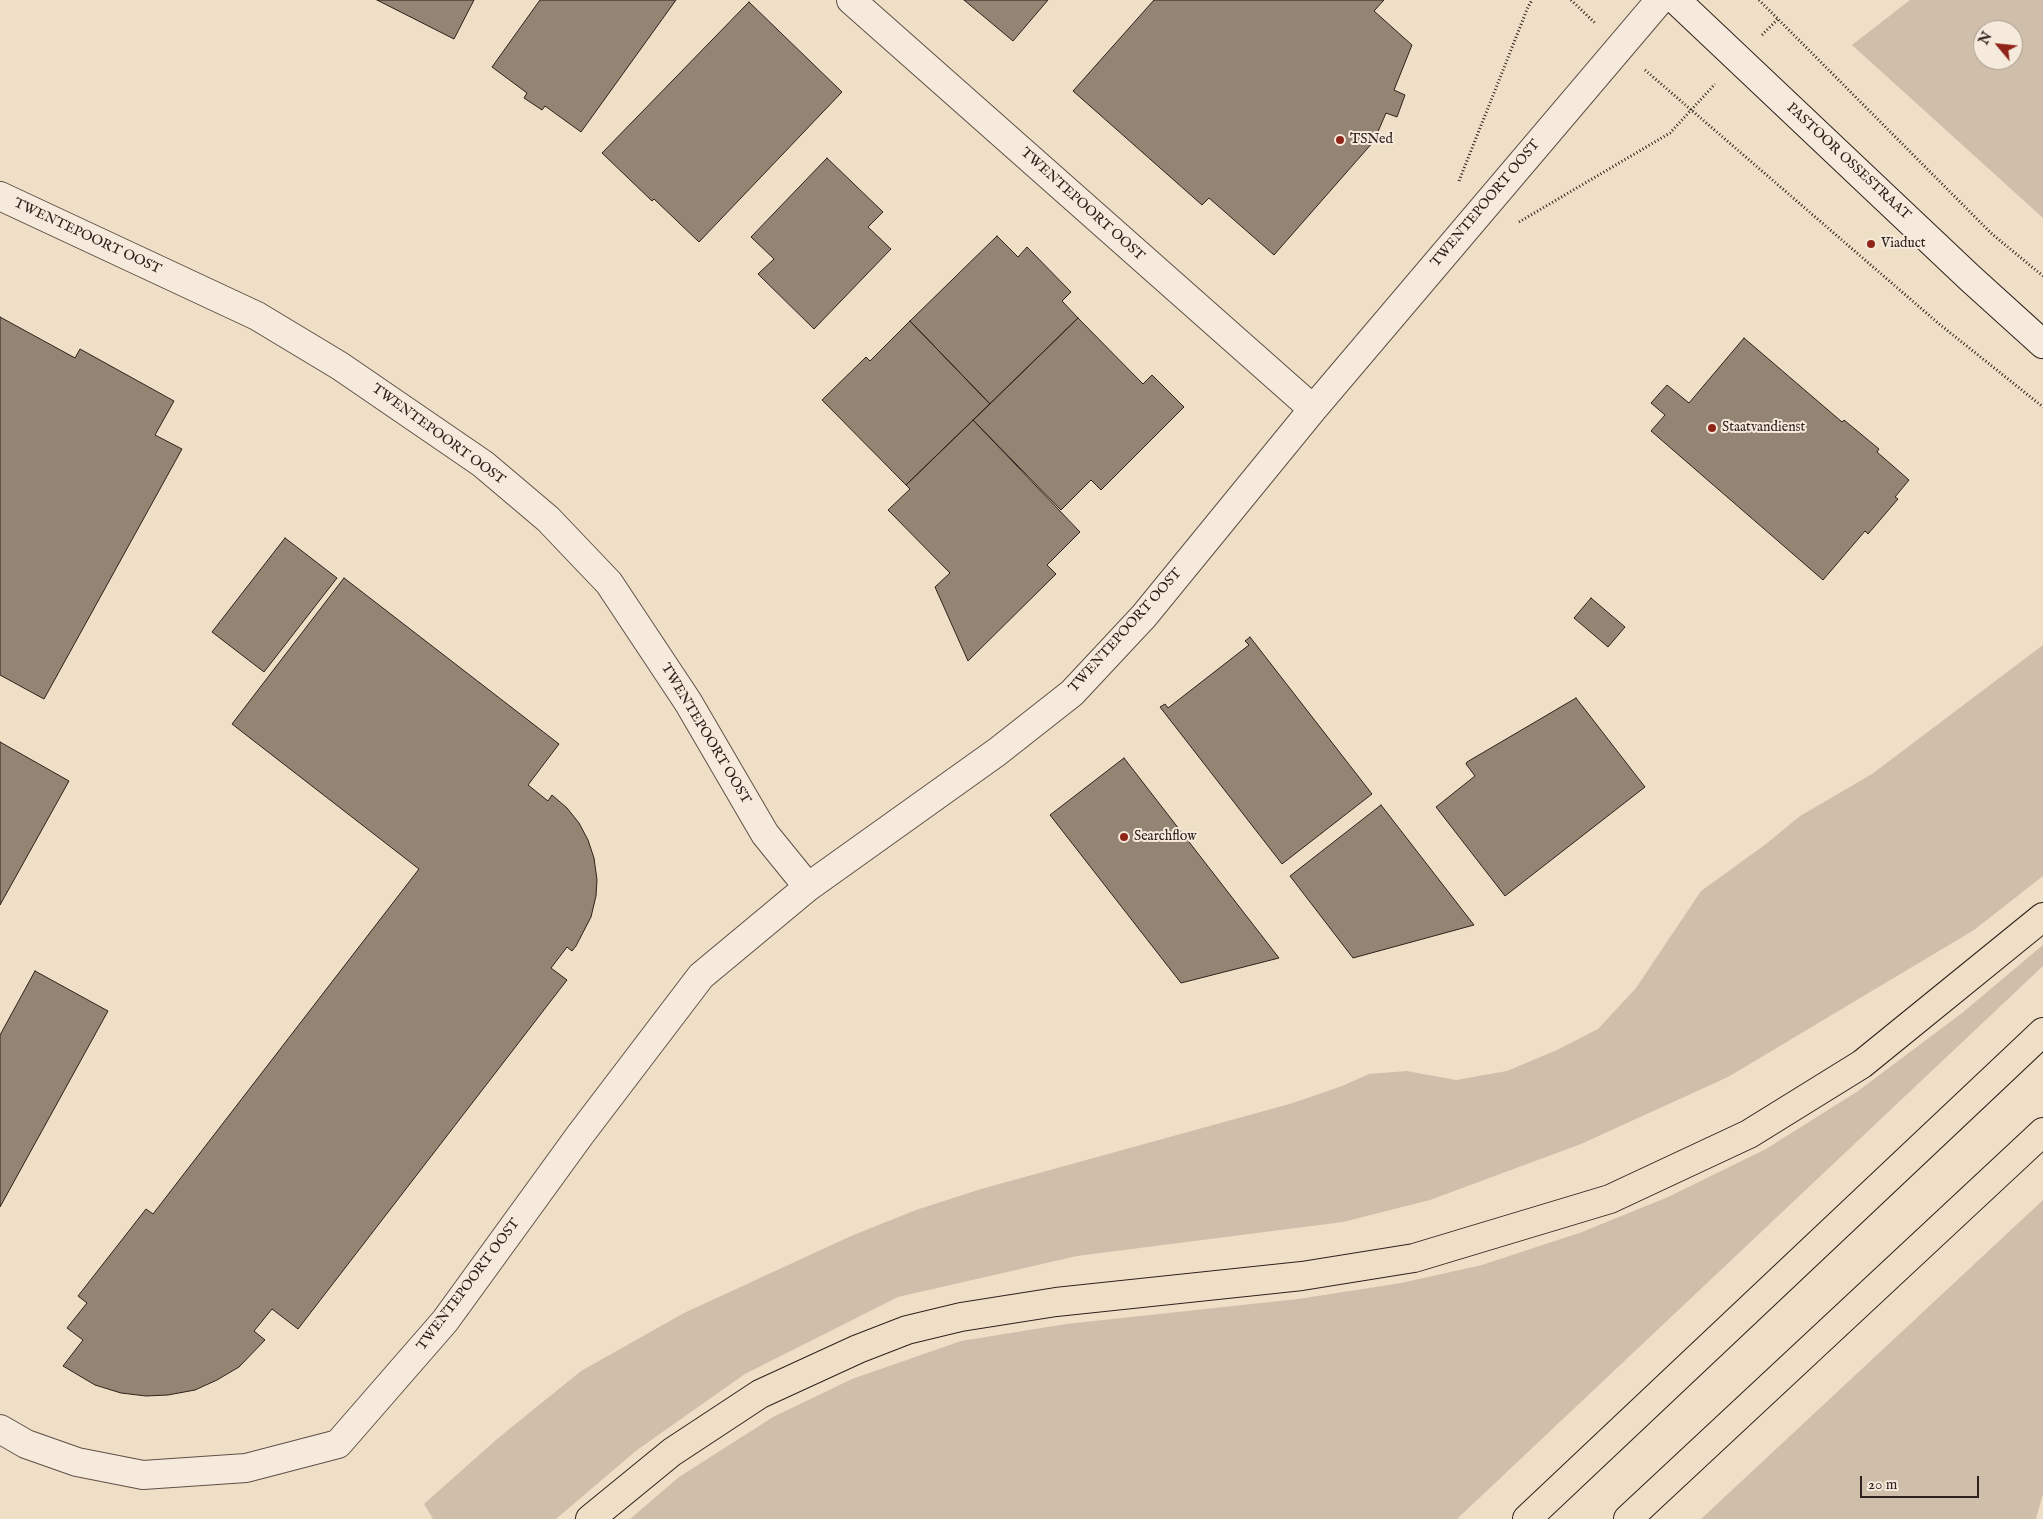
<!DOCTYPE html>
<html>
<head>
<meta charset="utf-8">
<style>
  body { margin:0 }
  #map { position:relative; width:2043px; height:1519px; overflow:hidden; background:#f0dfc7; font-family:"IM FELL English",serif }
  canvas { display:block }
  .north { position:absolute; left:1973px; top:20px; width:50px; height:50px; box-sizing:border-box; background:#f5eadb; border:1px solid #a69a8e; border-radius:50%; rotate:298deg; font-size:14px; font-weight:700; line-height:20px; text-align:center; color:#2f211b }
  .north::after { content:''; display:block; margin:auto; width:18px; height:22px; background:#8f2418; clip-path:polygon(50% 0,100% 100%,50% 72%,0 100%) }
  .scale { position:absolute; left:1860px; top:1476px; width:119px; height:22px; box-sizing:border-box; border:2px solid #2f211b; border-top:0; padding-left:6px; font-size:15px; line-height:18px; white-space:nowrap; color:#2f211b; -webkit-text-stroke:4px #f5eadb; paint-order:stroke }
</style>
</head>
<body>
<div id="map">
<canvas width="2043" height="1519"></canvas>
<div class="north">N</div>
<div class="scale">20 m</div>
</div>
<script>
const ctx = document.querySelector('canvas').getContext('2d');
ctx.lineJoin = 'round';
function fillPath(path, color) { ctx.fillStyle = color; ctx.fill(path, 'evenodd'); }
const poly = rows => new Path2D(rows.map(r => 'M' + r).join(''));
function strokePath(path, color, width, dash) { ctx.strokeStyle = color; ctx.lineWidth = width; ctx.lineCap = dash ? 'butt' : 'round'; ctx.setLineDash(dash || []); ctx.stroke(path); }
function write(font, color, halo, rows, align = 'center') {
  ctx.font = font + ' "IM FELL English",serif'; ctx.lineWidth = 4; ctx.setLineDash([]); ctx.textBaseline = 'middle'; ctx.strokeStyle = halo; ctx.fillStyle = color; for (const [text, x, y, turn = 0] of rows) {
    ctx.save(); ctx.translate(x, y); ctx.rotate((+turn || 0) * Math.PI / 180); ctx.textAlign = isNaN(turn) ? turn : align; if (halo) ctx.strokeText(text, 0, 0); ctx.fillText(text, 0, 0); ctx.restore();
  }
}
fillPath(poly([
  [1910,0,2043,0,2043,218,1852,45],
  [1983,30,2013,30,2013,60,1983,60],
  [2043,645,2043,876,1974,930,1728,1077,1581,1144,1430,1200,1343,1222,1077,1256,898,1297,745,1374,637,1450,556,1519,433,1519,424,1504,497,1439,581,1371,684,1313,851,1236,916,1210,981,1189,1293,1103,1342,1086,1369,1074,1407,1071,1456,1080,1507,1071,1557,1050,1598,1029,1636,988,1701,891,1766,844,1800,816,1872,774],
  [2043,945,2043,966,1457,1519,630,1519,679,1477,773,1417,852,1379,961,1341,1066,1324,1298,1299,1401,1283,1482,1265,1582,1232,1668,1197,1766,1149,1858,1091,1962,1013],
  [2043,1200,2043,1494,2036,1519,1701,1519]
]), '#cfbfaa');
const building = poly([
  [377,0,474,0,454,39,377,0],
  [540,0,676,0,581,132,545,106,542,110,524,98,527,93,492,67,540,0],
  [964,0,1048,0,1013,41,964,0],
  [1154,0,1384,0,1374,11,1412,45,1394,90,1405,95,1397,117,1386,113,1374,141,1274,255,1209,198,1202,205,1073,91,1154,0],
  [749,2,842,92,699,242,654,199,652,201,602,153,749,2],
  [827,158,883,212,868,227,891,249,814,329,758,274,774,259,751,237,827,158],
  [997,236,1018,257,1027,247,1071,292,1062,301,1078,318,990,404,910,321,997,236],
  [0,317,75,358,80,349,174,401,155,435,182,449,44,699,0,675,0,317],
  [1078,318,1143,384,1152,375,1184,407,1101,490,1091,480,1061,510,973,420,1078,318],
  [910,321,990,404,906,485,822,400,866,357,870,361,910,321],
  [1744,338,1842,422,1844,420,1879,449,1877,452,1909,480,1895,497,1898,499,1868,534,1865,531,1823,580,1651,431,1665,415,1651,403,1667,385,1689,403,1744,338],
  [973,420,1080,532,1047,565,1056,574,968,661,935,587,950,573,888,510,910,489,906,485,973,420],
  [285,538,337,578,264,672,212,632,285,538],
  [344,578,559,744,528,785,548,801,552,795,567,808,579,823,588,840,594,858,597,880,596,896,591,917,576,946,572,951,567,947,551,968,567,980,298,1329,272,1309,254,1331,265,1340,239,1367,217,1380,195,1390,168,1395,146,1396,121,1393,95,1385,63,1366,83,1340,67,1328,87,1303,78,1296,146,1209,153,1214,419,869,232,724,344,578],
  [1591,598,1625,627,1608,647,1574,618,1591,598],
  [1250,637,1372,794,1282,864,1160,707,1165,704,1168,708,1249,645,1245,641,1250,637],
  [1576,698,1645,787,1505,896,1436,807,1475,776,1466,764,1467,762,1576,698],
  [0,742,69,781,0,905,0,742],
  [1124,758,1279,958,1181,983,1050,815,1124,758],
  [1381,805,1474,925,1353,958,1290,876,1381,805],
  [35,971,108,1011,0,1207,0,1035,35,971]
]);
fillPath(building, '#938474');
strokePath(building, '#2f211b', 1);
const street = poly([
  [851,0,1313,409],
  [0,196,257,316,340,366,483,464,548,519,609,583,688,702,765,834,808,887],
  [0,1429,26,1444,77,1462,143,1475,246,1468,338,1444,445,1321,580,1135,701,976,808,887,997,752,1072,693,1144,616,1313,409,1660,0]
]);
const secondary = poly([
  [1676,0,1970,278,2043,344]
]);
const highway = poly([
  [590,1519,672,1452,760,1394,858,1349,907,1330,961,1317,1056,1302,1302,1276,1414,1258,1610,1199,1749,1134,1862,1064,2043,917],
  [1527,1519,2043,1032],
  [1628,1519,2043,1132]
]);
strokePath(street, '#5f5046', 30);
strokePath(secondary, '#2f211b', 30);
strokePath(highway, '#2f211b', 30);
strokePath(poly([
  [1571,0,1595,23],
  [1759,0,1992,234,2043,276],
  [1762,35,1778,19],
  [1645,70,1938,323,2043,407],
  [1459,181,1528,7,1532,0],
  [1519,222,1670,133,1715,84]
]), '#2f211b', 3, [1, 2.5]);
strokePath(street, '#f5eadb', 28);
strokePath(secondary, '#f5eadb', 28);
strokePath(highway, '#f0dfc7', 28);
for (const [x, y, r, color] of [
  [1340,140,5,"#8f2418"],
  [1871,244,5,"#8f2418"],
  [1712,428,5,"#8f2418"],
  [1124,837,5,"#8f2418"]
]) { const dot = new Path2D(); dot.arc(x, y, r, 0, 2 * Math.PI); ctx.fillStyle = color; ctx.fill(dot); strokePath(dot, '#f5eadb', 2); }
write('14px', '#2f211b', '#f5eadb', [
  ["TSNed",1350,140],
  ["Viaduct",1881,244],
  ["Staatvandienst",1722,428],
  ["Searchflow",1134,837]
], 'left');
write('14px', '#2f211b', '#f5eadb', [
  ["PASTOOR OSSESTRAAT",1848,162,43],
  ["TWENTEPOORT OOST",1486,204,-50],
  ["TWENTEPOORT OOST",1082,205,42],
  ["TWENTEPOORT OOST",87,237,25],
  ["TWENTEPOORT OOST",438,435,36],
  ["TWENTEPOORT OOST",1126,631,-48],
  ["TWENTEPOORT OOST",705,734,59],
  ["TWENTEPOORT OOST",469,1285,-53]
]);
</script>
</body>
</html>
